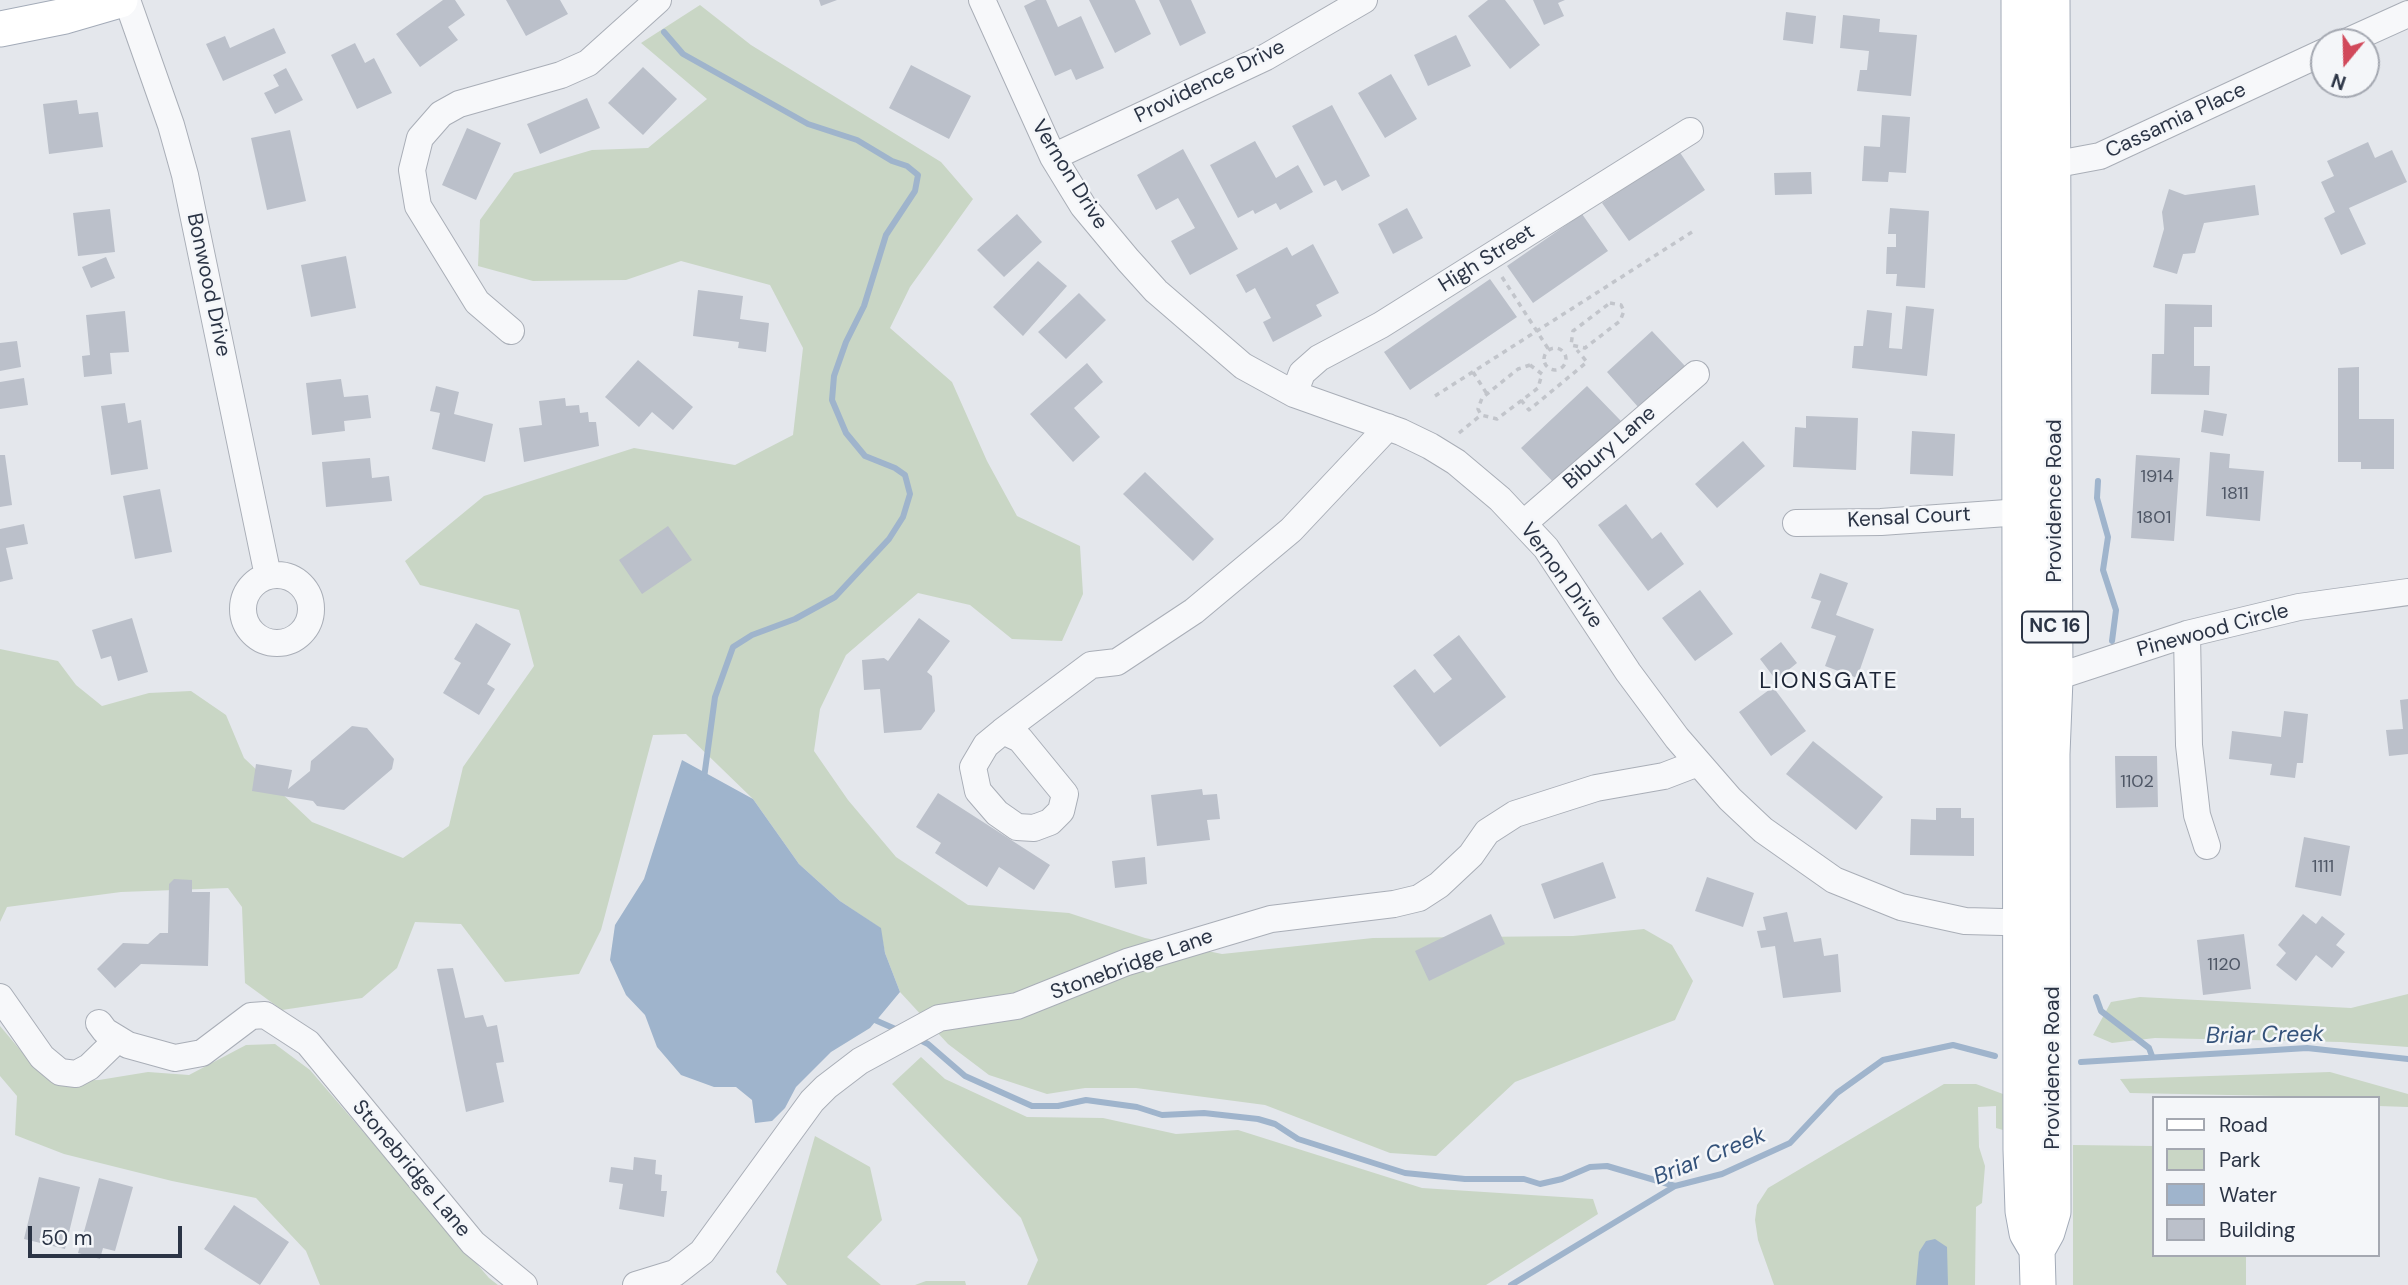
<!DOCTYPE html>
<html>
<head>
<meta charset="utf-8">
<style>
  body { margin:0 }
  #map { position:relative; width:2408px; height:1285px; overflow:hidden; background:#e4e7ec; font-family:"DM Sans",sans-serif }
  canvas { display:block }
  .legend { position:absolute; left:2152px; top:1096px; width:228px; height:161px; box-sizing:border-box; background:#f4f6f9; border:2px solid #a4a8b1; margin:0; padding:9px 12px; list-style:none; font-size:21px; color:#2b3445 }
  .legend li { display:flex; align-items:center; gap:14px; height:35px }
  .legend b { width:35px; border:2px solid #a4a8b1 }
  .north { position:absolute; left:2310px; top:28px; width:70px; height:70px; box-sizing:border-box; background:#f4f6f9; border:2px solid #a4a8b1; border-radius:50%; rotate:199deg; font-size:19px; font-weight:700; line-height:28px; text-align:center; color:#2b3445 }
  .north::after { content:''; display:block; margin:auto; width:24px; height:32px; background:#d1495b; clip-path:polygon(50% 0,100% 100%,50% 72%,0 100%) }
  .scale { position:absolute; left:28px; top:1226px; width:154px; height:32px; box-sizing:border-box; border:4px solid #2b3445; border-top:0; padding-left:9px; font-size:21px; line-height:24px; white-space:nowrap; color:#2b3445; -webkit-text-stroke:5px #f4f6f9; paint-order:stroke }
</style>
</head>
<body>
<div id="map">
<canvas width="2408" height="1285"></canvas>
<ul class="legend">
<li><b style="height:9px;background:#fff"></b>Road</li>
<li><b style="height:19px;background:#c9d6c5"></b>Park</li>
<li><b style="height:19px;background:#9fb4cc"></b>Water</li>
<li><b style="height:19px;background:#bbc0ca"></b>Building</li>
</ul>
<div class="north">N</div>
<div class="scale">50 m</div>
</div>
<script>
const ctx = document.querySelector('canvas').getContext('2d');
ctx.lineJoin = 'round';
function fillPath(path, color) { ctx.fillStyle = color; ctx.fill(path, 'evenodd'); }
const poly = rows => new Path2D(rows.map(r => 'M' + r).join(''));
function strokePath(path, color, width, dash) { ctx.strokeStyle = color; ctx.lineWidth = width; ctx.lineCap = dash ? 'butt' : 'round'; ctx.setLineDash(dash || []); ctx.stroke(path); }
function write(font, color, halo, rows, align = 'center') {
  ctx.font = font + ' "DM Sans",sans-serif'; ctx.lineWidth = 5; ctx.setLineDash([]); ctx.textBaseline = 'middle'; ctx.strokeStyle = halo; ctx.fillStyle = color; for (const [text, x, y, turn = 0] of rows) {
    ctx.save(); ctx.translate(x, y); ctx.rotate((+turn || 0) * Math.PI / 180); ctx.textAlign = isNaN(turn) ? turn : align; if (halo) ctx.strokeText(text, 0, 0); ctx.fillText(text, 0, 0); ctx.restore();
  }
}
fillPath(poly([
  [700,5,751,45,941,162,973,199,910,287,890,328,952,382,987,461,1017,516,1080,546,1083,594,1062,641,1012,639,970,605,918,593,846,655,820,709,814,751,848,800,896,857,968,905,1069,913,1145,938,1222,954,1373,938,1573,936,1644,929,1672,945,1693,981,1675,1020,1515,1082,1436,1156,1390,1153,1265,1105,1136,1088,1085,1088,1047,1094,989,1075,948,1044,900,992,885,953,880,928,840,901,799,864,753,799,686,734,653,735,601,930,579,974,505,982,461,924,415,922,397,968,362,998,282,1010,245,983,242,907,228,888,121,892,7,907,0,922,0,649,58,661,76,685,102,706,149,693,191,691,226,715,244,758,312,822,403,858,449,826,463,767,534,666,519,610,420,585,405,561,484,496,634,448,735,465,793,435,803,348,770,285,681,261,626,280,533,281,478,266,480,220,514,173,592,150,648,148,707,99,641,43],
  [2408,994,2408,1047,2341,1042,2155,1038,2112,1043,2093,1035,2111,1002,2140,997,2351,1008],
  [0,1026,27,1058,60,1081,99,1080,148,1072,189,1075,246,1045,275,1044,310,1070,489,1278,498,1285,320,1285,306,1251,256,1198,172,1181,64,1154,15,1135,17,1096,0,1076],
  [921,1057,945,1079,1027,1117,1103,1118,1176,1134,1238,1130,1422,1188,1593,1199,1598,1214,1486,1285,1027,1285,1038,1260,1021,1218,892,1084],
  [2330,1072,2408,1094,2408,1107,2378,1106,2378,1098,2130,1093,2120,1079],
  [1944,1084,1976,1084,2003,1094,2003,1130,1996,1128,1996,1106,1978,1107,1979,1147,1985,1166,1982,1203,1976,1207,1975,1285,1774,1285,1758,1240,1755,1220,1757,1205,1768,1188],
  [815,1136,870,1167,882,1220,847,1257,881,1285,787,1285,776,1272],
  [2073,1145,2154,1146,2154,1255,2246,1255,2246,1285,2073,1285],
  [926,1281,965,1281,966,1285,915,1285]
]), '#c9d6c5');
fillPath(poly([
  [682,760,753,799,799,864,840,901,881,928,885,953,900,992,870,1028,831,1052,796,1087,785,1108,772,1121,755,1123,752,1100,736,1087,714,1087,681,1075,657,1047,645,1015,626,995,610,960,615,925,644,879],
  [1935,1239,1947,1247,1948,1285,1916,1285,1919,1252,1926,1241]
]), '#9fb4cc');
strokePath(poly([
  [664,32,683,54,808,124,857,140,892,161,907,166,918,175,915,191,886,235,864,306,846,342,834,376,832,400,846,433,865,456,895,468,905,475,910,494,903,517,889,539,835,597,795,619,752,635,733,647,715,697,704,778],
  [2098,481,2097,498,2108,537,2103,570,2116,610,2112,641],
  [2096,997,2101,1011,2149,1048,2152,1056],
  [868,1017,900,1031],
  [916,1038,928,1044,965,1076,1032,1106,1058,1106,1086,1100,1137,1107,1162,1115,1204,1113,1258,1119,1275,1124,1298,1139,1405,1173,1465,1179,1524,1179,1540,1184,1562,1179,1590,1167,1607,1166,1675,1186],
  [2081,1062,2307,1048,2408,1059],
  [1511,1285,1675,1186,1722,1174,1790,1143,1837,1093,1883,1060,1953,1045,1995,1056]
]), '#9fb4cc', 6);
fillPath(poly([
  [443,0,455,0,465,15,448,27,458,40,420,67,396,34],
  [506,0,560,0,568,14,526,36],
  [819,0,837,0,821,6],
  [1036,0,1046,0,1058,27,1081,16,1104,68,1076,80,1071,69,1055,76,1024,6],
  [1089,0,1135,0,1151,34,1115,53],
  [1159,0,1191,0,1206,33,1180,46],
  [1488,0,1505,0,1540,45,1510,69,1468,16],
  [1533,0,1565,0,1558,3,1564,16,1544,25],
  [1786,12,1816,16,1813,44,1783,40],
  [1843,15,1880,19,1879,32,1917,35,1911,96,1857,91,1860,70,1867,70,1869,51,1840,48],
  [274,28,286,53,223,81,206,44,225,36,230,48],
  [1456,35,1471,66,1428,86,1414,55],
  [355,43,365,63,374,58,392,93,357,109,331,55],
  [911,65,971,96,949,139,889,108],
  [643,67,677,99,643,135,608,103],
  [286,68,303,100,275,114,264,93,279,86,273,75],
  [1391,74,1417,119,1385,138,1358,93],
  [587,98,600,128,540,154,527,124],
  [77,100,79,114,98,112,103,147,49,154,43,104],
  [1332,105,1370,176,1342,191,1336,180,1324,186,1292,126],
  [1882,115,1910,117,1906,173,1889,172,1888,182,1862,181,1864,146,1880,147],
  [467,128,501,143,476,200,442,185],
  [290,130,306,201,267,210,251,138],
  [1255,141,1276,178,1298,165,1313,192,1280,210,1276,203,1255,214,1253,210,1238,218,1210,165],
  [2368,142,2375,158,2392,150,2407,182,2349,208,2366,244,2341,255,2324,218,2335,212,2321,182,2334,176,2327,161],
  [1183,149,1238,249,1190,275,1171,241,1195,228,1178,198,1156,210,1137,175],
  [1679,151,1705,190,1629,241,1602,203],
  [1811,172,1812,194,1775,195,1774,173],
  [2255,185,2259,215,2204,223,2195,253,2183,254,2177,274,2153,267,2164,229,2162,212,2169,189,2185,195],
  [1407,208,1423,238,1393,254,1378,224],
  [1890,208,1929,211,1925,288,1896,286,1897,274,1886,274,1887,247,1896,247,1896,234,1888,234],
  [110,209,115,252,78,256,73,213],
  [1017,214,1042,242,1004,277,977,250],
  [1582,214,1608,251,1533,303,1507,266],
  [1313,244,1339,293,1316,305,1322,316,1273,342,1263,322,1271,318,1255,288,1246,293,1236,275,1287,247,1292,256],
  [346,256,356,308,311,317,301,265],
  [106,257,115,278,91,288,82,267],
  [1038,261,1067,286,1023,336,993,307],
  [1490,279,1517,317,1410,390,1384,352],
  [698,290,743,296,740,319,769,323,766,352,738,348,739,342,693,336],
  [1079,293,1106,320,1066,359,1038,332],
  [2165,304,2212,305,2212,327,2194,327,2194,366,2210,366,2209,395,2151,394,2152,354,2164,354],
  [1906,306,1934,309,1927,376,1852,368,1854,346,1863,346,1867,310,1892,313,1889,348,1902,349],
  [125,311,129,352,110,353,112,374,84,377,82,356,90,355,86,315],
  [1652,331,1685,366,1639,408,1607,372],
  [17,341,21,367,0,371,0,343],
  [638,360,693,407,673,430,652,412,639,427,605,397],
  [1087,363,1103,382,1074,408,1100,437,1073,462,1030,414],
  [2359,367,2359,419,2394,419,2394,469,2361,469,2361,462,2338,462,2338,368],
  [24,378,28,405,0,409,0,382],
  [341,379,344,397,368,395,371,418,344,421,345,431,312,435,306,383],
  [436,386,459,392,454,414,493,424,485,462,432,449,440,413,430,411],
  [1587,386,1621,421,1555,484,1521,448],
  [565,398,566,406,579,405,580,413,588,412,589,422,596,422,599,446,524,462,519,428,542,425,539,401],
  [125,403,128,423,141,420,148,469,111,475,101,406],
  [2204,410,2227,414,2223,436,2201,432],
  [1806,416,1858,418,1856,470,1793,467,1795,427,1806,428],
  [1912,431,1955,434,1953,476,1910,474],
  [1743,441,1765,466,1717,508,1695,484],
  [2210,452,2230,454,2229,468,2264,471,2260,521,2206,516],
  [0,455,5,455,12,505,0,507],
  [2136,455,2180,458,2174,541,2131,538],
  [370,458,372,478,389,476,392,501,326,507,322,462],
  [1145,472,1214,539,1193,561,1123,494],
  [160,489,172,552,135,559,123,496],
  [1626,504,1652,539,1661,532,1684,564,1648,591,1598,525],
  [24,524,28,544,6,548,13,579,0,582,0,529],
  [668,526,692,560,642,594,619,560],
  [1820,573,1848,583,1836,615,1874,629,1857,678,1825,666,1836,636,1811,628,1821,601,1811,598],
  [1700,590,1733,634,1695,661,1662,618],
  [132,618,148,672,118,681,111,656,101,659,92,630],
  [919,618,950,641,927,672,932,676,935,711,921,730,884,733,880,689,864,690,862,660,884,658,888,661],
  [476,623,511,644,487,684,495,689,479,715,443,693,461,663,454,659],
  [1459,635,1506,697,1440,747,1393,686,1415,669,1434,693,1452,679,1433,655],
  [1781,642,1797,663,1776,680,1760,659],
  [1773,687,1806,731,1771,756,1739,712],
  [2408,699,2408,754,2389,756,2386,730,2403,729,2400,700],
  [2284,711,2308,714,2303,763,2297,763,2295,778,2270,775,2272,764,2229,759,2232,731,2281,737],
  [352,726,367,728,394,759,392,769,344,810,317,806,313,801,252,791,256,764,292,770,288,789,310,771,311,761],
  [1813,741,1883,797,1856,830,1786,774],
  [2115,756,2157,756,2158,807,2116,808],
  [1202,789,1203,795,1217,794,1220,819,1207,820,1210,840,1157,846,1151,795],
  [938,793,1050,865,1034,890,999,867,987,887,935,853,941,843,916,827],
  [1936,808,1961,808,1961,818,1974,818,1974,856,1910,855,1911,819,1936,820],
  [2304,837,2350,846,2341,896,2295,887],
  [1145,857,1147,884,1115,888,1112,861],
  [1603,862,1616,898,1554,919,1541,884],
  [1707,877,1754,893,1743,927,1695,911],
  [174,879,192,880,192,892,210,892,208,966,141,964,115,988,97,969,123,943,148,944,160,933,168,933,169,884],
  [1787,912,1794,942,1821,938,1824,956,1838,954,1841,992,1783,998,1775,946,1761,948,1757,931,1766,930,1763,917],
  [1491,914,1505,944,1429,981,1415,951],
  [2303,914,2316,924,2322,916,2345,934,2336,945,2345,952,2332,968,2316,955,2296,981,2276,965,2286,953,2278,945],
  [2244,934,2251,989,2203,995,2197,940],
  [453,968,465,1018,483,1015,487,1027,497,1025,504,1062,496,1063,504,1102,466,1112,437,969],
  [634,1157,656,1160,655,1174,662,1175,661,1191,667,1191,664,1217,619,1209,623,1184,609,1182,611,1167,633,1170],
  [39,1177,80,1187,65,1249,24,1239],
  [99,1178,133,1187,115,1251,103,1248,100,1259,78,1253],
  [234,1205,289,1242,260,1285,204,1249]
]), '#bbc0ca');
const minor = poly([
  [127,0,171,125,185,175,268,576],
  [982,0,1053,157,1083,206,1128,260,1156,291,1243,366,1294,394,1401,432,1430,446,1456,462,1500,499,1546,548,1628,672,1677,738,1730,799,1763,830,1834,880,1901,907,1965,921,2040,923],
  [2346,42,2408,14],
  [1053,157,1266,57,1364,0],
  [2036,161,2068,162,2100,156,2324,52],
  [511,331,477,302,418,206,412,170,420,138,441,114,459,104,561,75,588,63,658,0],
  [1294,394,1302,373,1319,358,1381,325,1690,131],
  [1524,523,1696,374],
  [1796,523,1881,522,2021,512],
  '243 609a34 34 0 1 1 68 0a34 34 0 1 1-68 0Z',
  [2187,634,2189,745,2197,815,2207,846],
  [2038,683,2187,634,2299,607,2408,592],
  [1003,731,1020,739,1065,794,1061,811,1050,822,1034,828,1017,827,997,813,978,791,973,767,986,745,1003,731,1091,665,1117,662,1194,611,1291,530,1388,427],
  [0,997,42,1057,60,1072,76,1074,89,1067,118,1039],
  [99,1023,105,1031,128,1045,175,1058,202,1053,251,1016,265,1015,308,1043,473,1243,524,1285],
  [636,1285,675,1273,702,1252,812,1101,826,1087,860,1061,939,1018,1017,1006,1127,962,1271,919,1394,904,1419,898,1439,885,1471,855,1487,832,1515,814,1596,788,1664,776,1698,763]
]);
const major = poly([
  [2019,0,2021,1150,2023,1211,2027,1233,2037,1250,2038,1285],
  [0,29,65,16,120,0],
  [2037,1250,2047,1232,2053,1212,2052,754,2055,679,2052,0]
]);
strokePath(minor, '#a9aeb7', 28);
strokePath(major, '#a3abb8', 37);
strokePath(poly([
  [1502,277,1549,350],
  [1610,303,1621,305,1624,311,1620,321,1585,348,1571,345,1573,331,1610,303],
  '1544 359a11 11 0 1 1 22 0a11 11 0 1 1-22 0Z',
  [1530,365,1542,374,1538,388,1497,419,1481,415,1478,409,1482,398,1518,369,1530,365],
  [1473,372,1487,394],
  [1435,396,1692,232],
  [1521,400,1529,410,1587,362,1577,350],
  [1459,433,1481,415]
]), '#c2c5cb', 3.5, [5, 5]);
strokePath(minor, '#f7f8fa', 26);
strokePath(major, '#fff', 35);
write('18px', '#4f5766', null, [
  ["1914",2157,477],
  ["1811",2235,494],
  ["1801",2154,518],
  ["1102",2137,782],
  ["1111",2323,867],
  ["1120",2224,965]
]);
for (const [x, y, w] of [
  [2055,627,66]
]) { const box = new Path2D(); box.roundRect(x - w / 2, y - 15.5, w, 31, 5); ctx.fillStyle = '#f4f6f9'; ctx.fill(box); strokePath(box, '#2b3445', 2); }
write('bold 19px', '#2b3445', null, [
  ["NC 16",2055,627]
]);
write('21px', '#2b3445', '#f4f6f9', [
  ["Providence Drive",1210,82,-26],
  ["Cassamia Place",2176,121,-25],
  ["Vernon Drive",1069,175,58],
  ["High Street",1487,259,-32],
  ["Bonwood Drive",208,285,78],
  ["Bibury Lane",1610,448,-41],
  ["Providence Road",2055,501,-90],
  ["Kensal Court",1909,518,-3],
  ["Vernon Drive",1561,576,54],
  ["Pinewood Circle",2213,631,-15],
  ["Stonebridge Lane",1132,965,-20],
  ["Providence Road",2053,1068,-90],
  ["Stonebridge Lane",411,1169,50]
]);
ctx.letterSpacing = '2px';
write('23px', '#1d2536', '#f4f6f9', [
  ["LIONSGATE",1829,682]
]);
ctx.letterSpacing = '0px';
write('italic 23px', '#34527a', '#f4f6f9', [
  ["Briar Creek",2265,1036,-1],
  ["Briar Creek",1710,1157,-22]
]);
</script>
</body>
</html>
